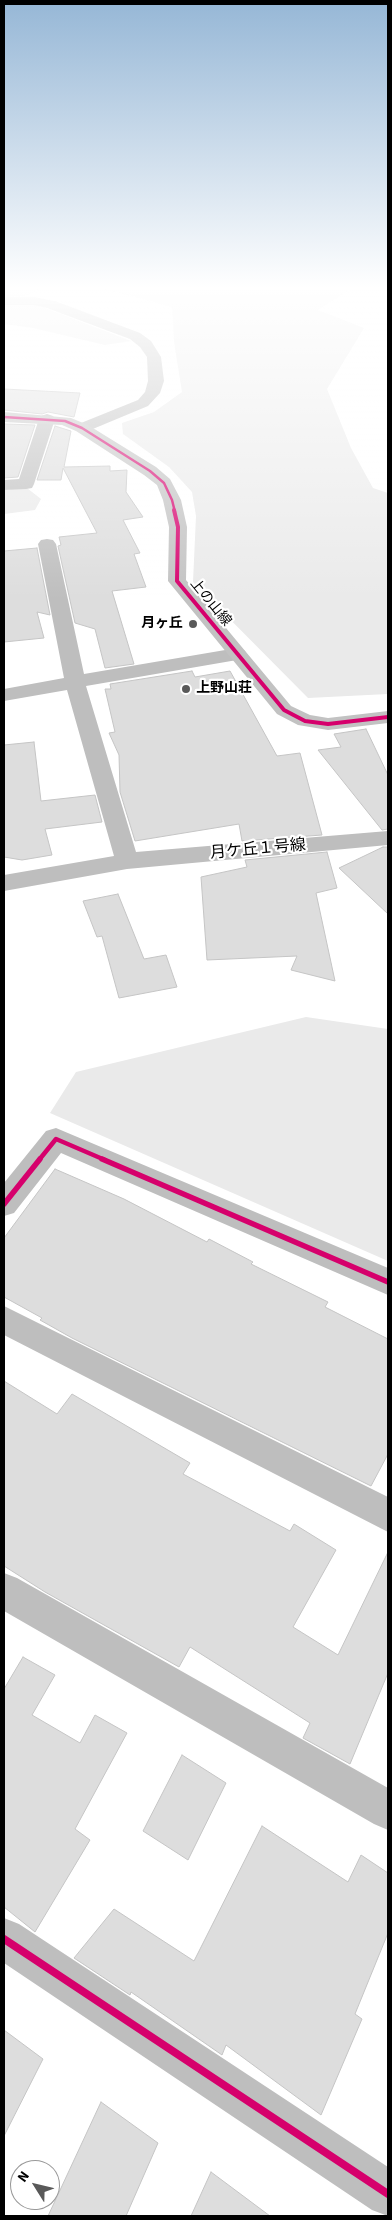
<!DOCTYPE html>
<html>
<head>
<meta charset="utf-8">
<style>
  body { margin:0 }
  #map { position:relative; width:392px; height:2220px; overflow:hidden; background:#fff; font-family:"Source Sans 3",sans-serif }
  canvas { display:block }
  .frame { position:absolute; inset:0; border:5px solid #000; pointer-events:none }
  .north { position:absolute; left:10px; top:2160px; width:50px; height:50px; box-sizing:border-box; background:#fff; border:1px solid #999; border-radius:50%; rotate:306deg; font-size:14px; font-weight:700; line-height:20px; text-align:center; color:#000 }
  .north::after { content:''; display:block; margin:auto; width:18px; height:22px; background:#595959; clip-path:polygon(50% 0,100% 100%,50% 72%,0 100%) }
</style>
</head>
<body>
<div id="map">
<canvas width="392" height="2220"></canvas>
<div class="frame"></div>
<div class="north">N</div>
</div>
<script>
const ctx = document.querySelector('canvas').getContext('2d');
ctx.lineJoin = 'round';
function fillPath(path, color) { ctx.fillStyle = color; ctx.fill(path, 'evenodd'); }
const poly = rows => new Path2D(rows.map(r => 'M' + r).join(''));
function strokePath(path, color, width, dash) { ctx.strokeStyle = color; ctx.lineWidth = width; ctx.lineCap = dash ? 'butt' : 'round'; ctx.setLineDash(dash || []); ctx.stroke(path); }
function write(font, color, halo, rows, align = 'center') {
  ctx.font = font + ' "Source Sans 3","Noto Sans JP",sans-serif'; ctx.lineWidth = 4.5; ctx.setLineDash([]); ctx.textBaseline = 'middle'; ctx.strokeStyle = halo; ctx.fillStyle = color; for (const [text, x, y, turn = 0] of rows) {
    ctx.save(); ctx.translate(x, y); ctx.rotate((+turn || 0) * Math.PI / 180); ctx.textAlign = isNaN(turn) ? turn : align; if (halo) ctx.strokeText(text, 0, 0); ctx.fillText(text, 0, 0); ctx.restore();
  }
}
fillPath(poly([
  [4,289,39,289,25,296,4,297],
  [105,289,351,289,318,310,364,328,327,389,351,448,373,488,388,493,388,694,308,698,193,582,196,516,192,492,169,467,123,434,122,423,154,412,182,392,174,342,172,307],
  [4,304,37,305,131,341,105,345,33,328,4,324],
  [27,488,41,499,35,510,4,514,4,490],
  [306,1017,388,1029,388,1261,50,1113,76,1072]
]), '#eaeaea');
const building = poly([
  [4,389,80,393,74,417,48,412,42,414,4,410,4,389],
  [4,424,35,425,18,477,4,478,4,424],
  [55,426,71,431,64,467,110,466,110,471,127,470,126,492,143,517,123,520,140,553,134,554,146,587,112,591,134,664,105,668,95,629,75,623,58,546,61,545,59,537,97,533,63,468,61,480,37,480,55,426],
  [37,548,50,615,37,612,44,638,4,642,4,551,37,548],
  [192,671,195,677,230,671,277,756,300,753,322,835,242,841,239,824,135,841,120,792,119,755,109,733,115,732,105,689,111,689,110,684,192,671],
  [366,729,388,775,388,829,382,830,318,750,341,747,334,734,366,729],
  [34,742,41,801,95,795,102,822,45,829,52,855,22,860,4,857,4,745,34,742],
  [383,847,388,847,388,914,339,868,383,847],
  [327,852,337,888,316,893,335,981,291,970,297,956,207,960,201,877,247,867,245,860,327,852],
  [118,894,144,959,166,955,177,987,119,998,102,936,97,937,83,901,118,894],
  [55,1169,124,1199,207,1242,209,1239,253,1262,251,1264,328,1302,325,1307,388,1339,388,1454,371,1486,72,1338,40,1320,42,1318,4,1297,4,1238,55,1169],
  [4,1381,57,1414,72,1394,190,1463,183,1474,290,1531,294,1524,336,1550,293,1627,338,1655,388,1552,388,1673,350,1764,303,1738,310,1723,190,1647,179,1667,45,1592,4,1566,4,1381],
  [23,1657,55,1675,32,1715,80,1743,95,1715,127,1733,75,1829,90,1840,35,1932,4,1907,4,1689,23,1657],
  [182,1755,226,1783,188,1860,143,1831,182,1755],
  [262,1826,348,1882,361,1855,388,1873,388,1933,355,2014,362,2019,321,2115,226,2045,222,2055,131,1992,130,1995,74,1958,114,1909,194,1961,262,1826],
  [4,2030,43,2059,4,2136,4,2030],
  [101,2102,158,2143,126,2216,48,2216,101,2102],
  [211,2172,270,2216,191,2216,211,2172]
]);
fillPath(building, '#ddd');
strokePath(building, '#c5c5c5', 1);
fillPath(poly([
  [4,297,34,297,55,301,140,333,151,341,161,357,164,381,160,393,148,406,88,431,76,431,74,428,76,425,138,400,145,392,148,381,147,357,140,347,130,339,47,308,34,305,4,305,4,297],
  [47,414,53,416,55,419,34,484,32,488,26,489,4,490,4,480,19,479,39,419,41,416,47,414],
  [47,539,53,540,56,544,84,674,237,648,244,650,247,654,244,658,237,660,86,686,136,852,388,831,388,845,127,869,4,891,4,875,114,856,67,690,4,701,4,689,64,678,38,544,41,540,47,539],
  [56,1128,388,1268,388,1295,61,1153,14,1213,4,1216,4,1183,46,1131,56,1128],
  [4,1306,388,1497,388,1532,4,1335,4,1306],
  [4,1573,17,1578,388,1788,388,1830,374,1824,4,1611,4,1573],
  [4,1918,19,1924,388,2167,388,2216,372,2210,4,1963,4,1918]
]), '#bebebe');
fillPath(poly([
  [4,412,71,418,88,425,156,467,170,479,181,500,187,527,186,580,291,706,310,715,328,718,388,711,388,723,328,730,298,725,277,714,168,581,169,527,163,500,157,485,144,475,76,431,62,425,4,422,4,412]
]), '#c2c2c2');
strokePath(poly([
  [4,417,65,421,82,428,150,471,164,483,172,500,175,512]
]), '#d6006c', 2.5);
strokePath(poly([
  [174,510,178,527,177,581,284,710,305,721,328,724,388,717]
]), '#d6006c', 4);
strokePath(poly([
  [39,1160,56,1139,105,1160]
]), '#d6006c', 4.5);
strokePath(poly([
  [102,1159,388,1282],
  [4,1204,40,1159]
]), '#d6006c', 5.5);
strokePath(poly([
  [4,1939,388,2194]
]), '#d6006c', 8);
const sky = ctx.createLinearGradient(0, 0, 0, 599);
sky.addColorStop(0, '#96b7d6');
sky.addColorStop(0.48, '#fff');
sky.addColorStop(1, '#ffffff00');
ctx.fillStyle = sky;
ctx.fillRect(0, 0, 392, 599);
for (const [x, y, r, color] of [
  [193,624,5,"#595959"],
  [186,689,5,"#595959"]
]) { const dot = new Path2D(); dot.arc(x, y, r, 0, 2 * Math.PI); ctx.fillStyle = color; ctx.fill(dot); strokePath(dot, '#fff', 2); }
write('14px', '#000', '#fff', [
  ["上の山線",210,603,51]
]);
write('bold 14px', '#000', '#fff', [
  ["月ヶ丘",183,624],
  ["上野山荘",196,689,"left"]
], 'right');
write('16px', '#000', '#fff', [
  ["月ケ丘１号線",258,850,-5]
]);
</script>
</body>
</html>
